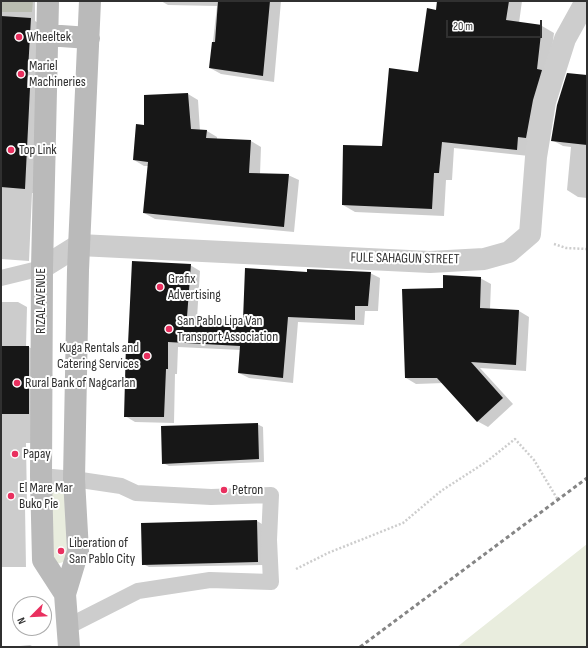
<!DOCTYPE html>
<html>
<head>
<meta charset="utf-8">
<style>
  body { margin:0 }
  #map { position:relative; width:588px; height:648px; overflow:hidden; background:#fff; font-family:"Sofia Sans Condensed",sans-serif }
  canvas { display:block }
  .frame { position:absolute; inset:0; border:2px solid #303030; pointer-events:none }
  .north { position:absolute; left:12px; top:596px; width:40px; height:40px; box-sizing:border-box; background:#fff; border:1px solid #acacac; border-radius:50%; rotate:246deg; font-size:11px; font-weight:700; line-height:16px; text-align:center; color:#303030 }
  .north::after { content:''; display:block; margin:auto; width:14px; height:18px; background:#e9305f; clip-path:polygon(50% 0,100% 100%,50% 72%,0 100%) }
  .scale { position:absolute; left:446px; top:20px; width:96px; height:18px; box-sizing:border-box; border:2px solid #303030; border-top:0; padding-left:5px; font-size:12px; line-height:14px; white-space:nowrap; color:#303030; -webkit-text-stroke:3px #fff; paint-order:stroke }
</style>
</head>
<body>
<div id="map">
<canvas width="588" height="648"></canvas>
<div class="frame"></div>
<div class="north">N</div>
<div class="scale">20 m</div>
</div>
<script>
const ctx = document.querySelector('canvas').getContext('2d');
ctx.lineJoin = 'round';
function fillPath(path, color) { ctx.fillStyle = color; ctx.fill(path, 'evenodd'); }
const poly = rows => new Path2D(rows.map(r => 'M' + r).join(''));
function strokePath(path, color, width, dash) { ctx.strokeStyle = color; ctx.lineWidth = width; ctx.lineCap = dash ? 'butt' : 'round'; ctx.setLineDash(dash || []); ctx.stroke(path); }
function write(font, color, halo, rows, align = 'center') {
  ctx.font = font + ' "Sofia Sans Condensed",sans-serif'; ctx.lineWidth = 4; ctx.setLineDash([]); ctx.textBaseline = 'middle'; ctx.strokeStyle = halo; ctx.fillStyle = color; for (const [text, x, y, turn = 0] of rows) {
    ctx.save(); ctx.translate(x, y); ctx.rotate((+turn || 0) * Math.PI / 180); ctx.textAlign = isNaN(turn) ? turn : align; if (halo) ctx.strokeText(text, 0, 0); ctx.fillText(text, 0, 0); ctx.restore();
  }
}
fillPath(poly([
  [1,1,33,1,32,12,1,12],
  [50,487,66,489,67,561,53,565],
  [587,544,587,647,457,647]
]), '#e9edde');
fillPath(poly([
  [1,1,35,1,35,21,40,24,34,193,32,193,29,261,1,259],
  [161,1,281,1,274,82,221,74,210,68,217,6,168,5],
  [438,1,522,1,519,23,542,26,554,33,549,75,529,156,454,148,452,180,446,180,444,216,355,212,343,205,382,147,419,73,437,11],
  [587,76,587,198,578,197,567,190,571,147,563,146,552,140],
  [188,94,198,100,200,131,207,131,217,137,217,140,251,141,261,147,260,174,288,175,299,180,294,232,155,219,144,213,149,166,144,166,134,160,146,126],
  [190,265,200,271,197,318,243,321,308,273,370,273,380,278,378,311,365,311,364,325,298,322,293,383,249,378,239,373,241,350,178,347,177,374,175,374,174,423,135,422,125,416,129,345],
  [480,278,491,284,490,309,519,311,529,317,526,371,480,368,513,404,488,427,477,421,444,383,416,384,406,378,444,289],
  [1,302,18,302,27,307,26,347,29,347,37,352,31,443,26,443,27,506,25,506,26,567,1,567],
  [257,424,263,427,264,462,169,466,163,463],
  [257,521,262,524,264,565,149,567,143,564],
  [30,645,34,647,10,647]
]), '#0003');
fillPath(poly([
  [218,1,270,1,263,76,209,68,212,42,215,42],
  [437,1,509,1,506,20,542,25,537,69,542,70,533,100,526,138,518,137,517,150,442,142,439,173,434,173,432,209,342,205,343,145,382,146,389,68,418,72,427,8,436,10],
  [1,16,31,18,27,88,30,88,25,189,1,187],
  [567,73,587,75,587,145,551,141,557,105],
  [188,93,191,129,207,130,206,138,251,140,249,173,289,174,284,227,143,213,148,162,133,160,136,124,144,125,144,95],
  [132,261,191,264,187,317,243,320,245,268,307,272,307,269,371,272,368,306,355,306,355,320,288,317,283,378,238,373,240,346,168,342,168,369,166,369,164,417,124,417,126,344,128,344],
  [443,275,481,277,480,308,519,310,516,365,471,362,503,398,477,422,437,378,405,378,402,289,443,288],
  [1,346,29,346,29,414,1,414],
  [258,423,259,459,162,464,161,426],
  [257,520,258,562,142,565,141,523]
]), '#171717');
strokePath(poly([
  [554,244,566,248,587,249],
  [296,569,328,553,403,523,441,491,486,462,515,439,534,460,558,500]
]), '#cdcdcd', 2.5, [2, 2]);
strokePath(poly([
  [1,278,42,268],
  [41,476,74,479,121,486,136,493,211,497,271,495,269,540,271,582,210,580,138,591,67,627]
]), '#cdcdcd', 16);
strokePath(poly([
  [42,268,79,245,430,262,484,259,509,252,530,234,536,157,545,102,565,39,586,1]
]), '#cdcdcd', 22);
strokePath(poly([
  [48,1,42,268,41,476,43,560,65,594],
  [47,35,89,38],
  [69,647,65,594,78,551,74,479,78,270,90,1]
]), '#bababa', 22);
strokePath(poly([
  [360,647,587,478]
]), '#858585', 3, [4, 3]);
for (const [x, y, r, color] of [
  [19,37,4,"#e9305f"],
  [21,74,4,"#e9305f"],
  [11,150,4,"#e9305f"],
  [160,287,4,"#e9305f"],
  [169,329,4,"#e9305f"],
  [147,356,4,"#e9305f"],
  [17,383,4,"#e9305f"],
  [15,454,4,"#e9305f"],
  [224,490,4,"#e9305f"],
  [11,496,4,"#e9305f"],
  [61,551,4,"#e9305f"]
]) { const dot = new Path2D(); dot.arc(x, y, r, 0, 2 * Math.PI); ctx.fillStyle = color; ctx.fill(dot); strokePath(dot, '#fff', 1.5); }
write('14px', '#303030', '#fff', [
  ["Wheeltek",27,37],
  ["Mariel",29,66],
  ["Machineries",29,82],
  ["Top Link",19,150],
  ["Grafix",168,279],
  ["Advertising",168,295],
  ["San Pablo Lipa Van",177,321],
  ["Transport Association",177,337],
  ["Kuga Rentals and",139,348,"right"],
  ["Catering Services",139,364,"right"],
  ["Rural Bank of Nagcarlan",25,383],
  ["Papay",23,454],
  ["El Mare Mar",19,488],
  ["Buko Pie",19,504],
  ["Petron",232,490],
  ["Liberation of",69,543],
  ["San Pablo City",69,559]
], 'left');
write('14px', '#303030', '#fff', [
  ["FULE SAHAGUN STREET",405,259,1],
  ["RIZAL AVENUE",41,301,-90]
]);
</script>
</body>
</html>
